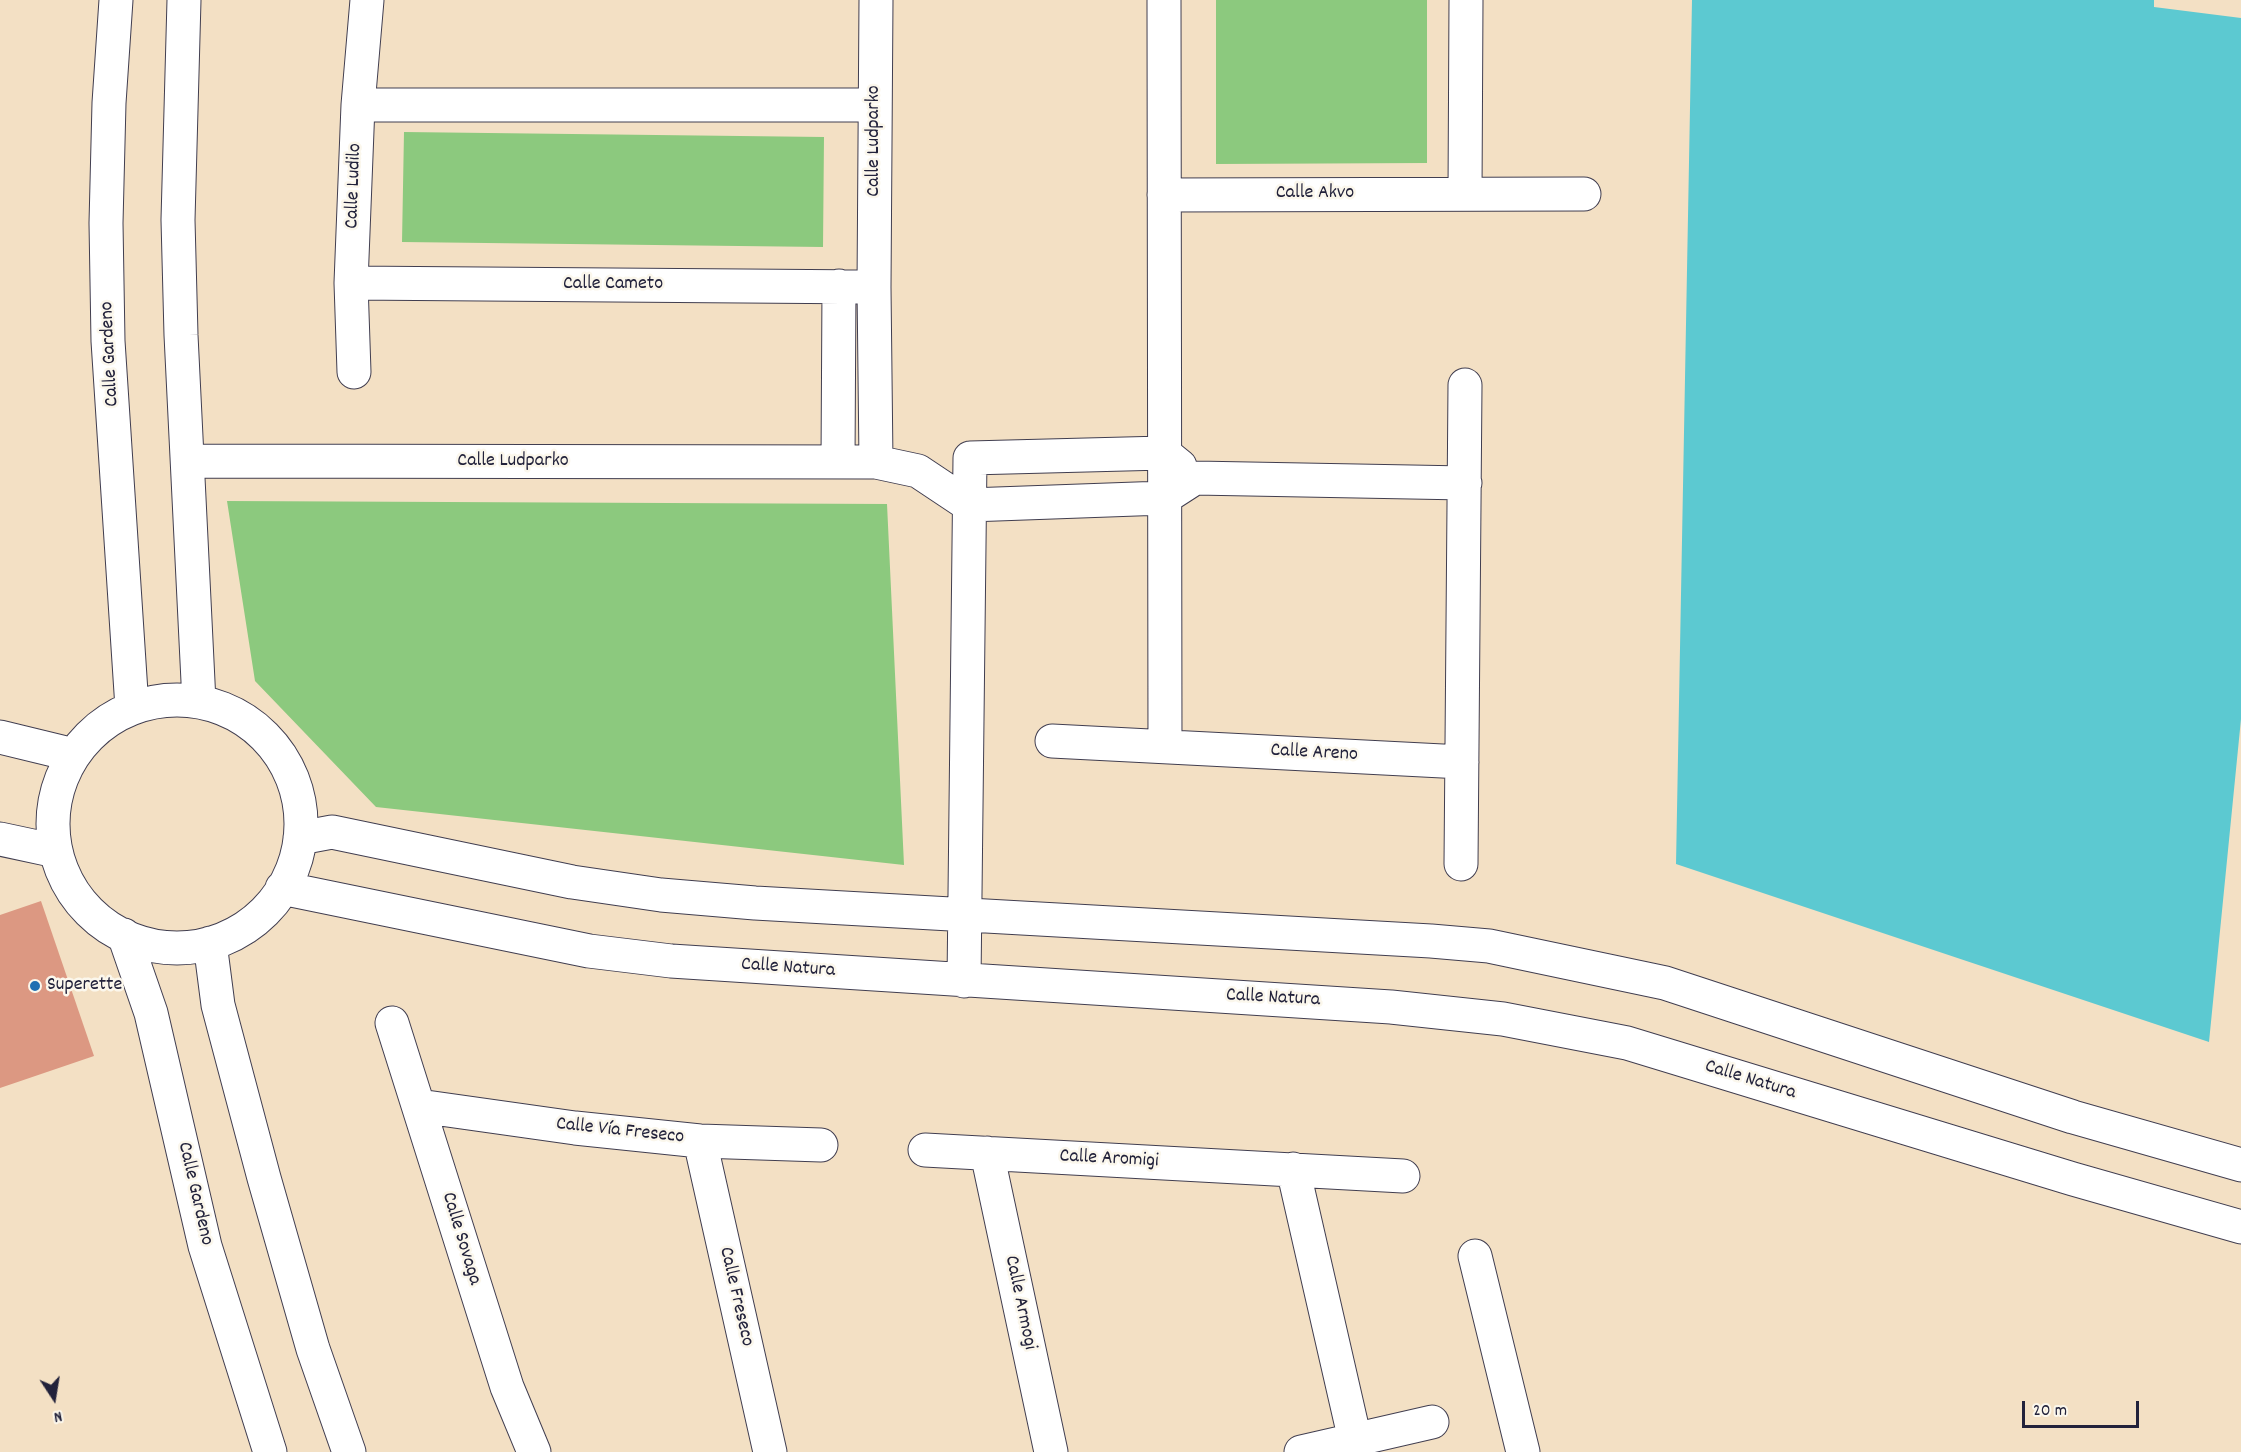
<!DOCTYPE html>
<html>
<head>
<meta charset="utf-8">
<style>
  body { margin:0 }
  #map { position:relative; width:2241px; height:1452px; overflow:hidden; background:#f3e0c4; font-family:Dekko,sans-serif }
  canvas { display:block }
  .north { position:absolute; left:24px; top:1368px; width:60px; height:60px; -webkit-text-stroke:4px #fbf7ec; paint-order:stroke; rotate:168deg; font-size:16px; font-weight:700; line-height:24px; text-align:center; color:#22223b }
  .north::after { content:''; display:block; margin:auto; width:21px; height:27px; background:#22223b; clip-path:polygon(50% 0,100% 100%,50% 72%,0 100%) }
  .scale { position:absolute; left:2022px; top:1401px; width:117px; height:27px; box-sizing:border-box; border:3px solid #22223b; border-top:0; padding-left:8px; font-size:18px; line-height:21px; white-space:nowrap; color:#22223b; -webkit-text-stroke:4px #fbf7ec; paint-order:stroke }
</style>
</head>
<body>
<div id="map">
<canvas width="2241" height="1452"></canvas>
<div class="north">N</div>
<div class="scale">20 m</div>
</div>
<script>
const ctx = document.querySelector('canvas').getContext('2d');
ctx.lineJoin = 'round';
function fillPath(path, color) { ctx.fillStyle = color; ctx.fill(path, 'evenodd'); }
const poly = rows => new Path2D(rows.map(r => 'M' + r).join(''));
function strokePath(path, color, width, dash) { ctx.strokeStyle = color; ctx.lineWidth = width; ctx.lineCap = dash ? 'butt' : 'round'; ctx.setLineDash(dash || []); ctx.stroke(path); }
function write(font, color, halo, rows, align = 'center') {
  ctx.font = font + ' Dekko,sans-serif'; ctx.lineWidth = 5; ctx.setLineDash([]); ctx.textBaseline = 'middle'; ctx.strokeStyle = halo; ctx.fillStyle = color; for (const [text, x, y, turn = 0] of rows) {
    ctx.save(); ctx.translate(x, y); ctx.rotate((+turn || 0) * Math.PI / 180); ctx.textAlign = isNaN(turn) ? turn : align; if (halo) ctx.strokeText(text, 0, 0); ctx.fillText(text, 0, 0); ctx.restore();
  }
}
fillPath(poly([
  [1216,0,1427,0,1427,163,1216,164],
  [404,132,824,137,823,247,402,242],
  [227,501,887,504,904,865,376,807,255,681]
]), '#8cc97e');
fillPath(poly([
  [1692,0,2154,0,2154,7,2241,18,2241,719,2209,1042,1676,864]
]), '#5cc9d1');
fillPath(poly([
  [41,901,94,1056,0,1088,0,915]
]), '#dc9882');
const minor = poly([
  [116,0,109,103,106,223,108,341,132,708],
  [184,0,178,220,181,335,199,702],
  [876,0,874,287,876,462],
  [1164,0,1165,746],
  [358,105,875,105],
  [1465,194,1466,0],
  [1164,195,1584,194],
  [351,283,874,287],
  [354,372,351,283,358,105,367,0],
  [970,458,1164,453,1180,466],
  [188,461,876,462,918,471,969,505,1164,498,1195,478,1465,483],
  [838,462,839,286],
  '53 824a124 124 0 1 1 248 0a124 124 0 1 1-248 0Z',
  [0,737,74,755],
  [1052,741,1462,762],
  [300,838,332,832,572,882,661,895,755,903,1431,941,1489,946,1665,983,2073,1117,2241,1165],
  [0,839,56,851],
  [1461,864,1465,385],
  [282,888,589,951,671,961,1391,1007,1503,1019,1627,1043,2073,1179,2241,1227],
  [124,935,151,1013,205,1246,270,1452],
  [210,943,218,1005,264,1178,313,1349,349,1452],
  [964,981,970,458],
  [392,1023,507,1387,534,1452],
  [419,1106,575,1128,700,1141,821,1145],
  [700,1141,770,1452],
  [925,1150,1403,1176],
  [987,1153,1051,1452],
  [1293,1169,1355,1440],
  [1475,1256,1523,1452],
  [1301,1452,1432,1422]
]);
strokePath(minor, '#413e50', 35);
strokePath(minor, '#fff', 33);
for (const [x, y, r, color] of [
  [35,986,6,"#1f6fb2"]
]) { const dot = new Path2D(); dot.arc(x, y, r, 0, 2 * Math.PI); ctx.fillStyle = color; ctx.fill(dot); strokePath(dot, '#fbf7ec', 2); }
write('20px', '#22223b', '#fbf7ec', [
  ["Calle Ludparko",875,141,-90],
  ["Calle Ludilo",355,186,-88],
  ["Calle Akvo",1315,194],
  ["Calle Cameto",613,285],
  ["Calle Gardeno",111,354,-93],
  ["Calle Ludparko",513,462],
  ["Calle Areno",1314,754,3],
  ["Calle Natura",788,969,4],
  ["Calle Natura",1273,999,3],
  ["Calle Natura",1750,1081,17],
  ["Calle Vía Freseco",620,1132,6],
  ["Calle Aromigi",1109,1160,3],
  ["Calle Gardeno",194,1194,77],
  ["Calle Sovaga",460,1239,73],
  ["Calle Freseco",735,1297,77],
  ["Calle Armogi",1019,1303,78]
]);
write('20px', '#22223b', '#fbf7ec', [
  ["Superette",47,986]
], 'left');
</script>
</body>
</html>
